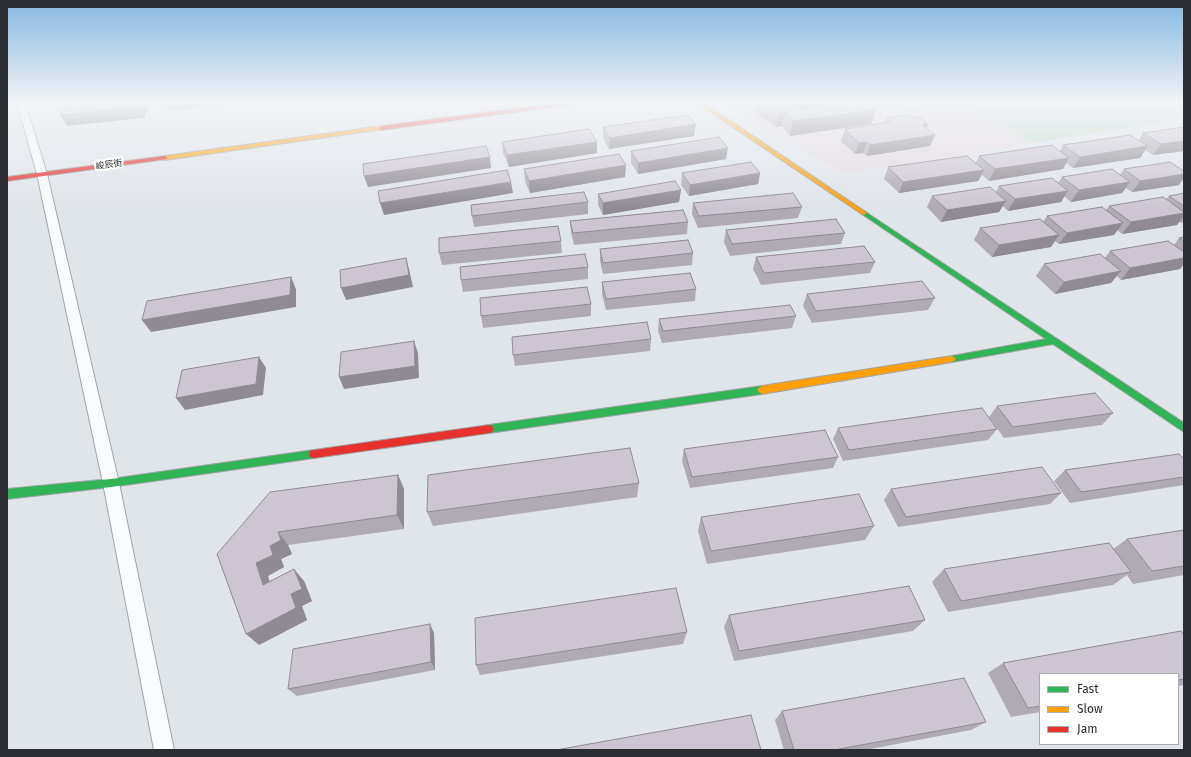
<!DOCTYPE html>
<html>
<head>
<meta charset="utf-8">
<style>
  body { margin:0 }
  #map { position:relative; width:1191px; height:757px; overflow:hidden; background:#e0e5ea; font-family:"Fira Sans",sans-serif }
  canvas { display:block }
  .frame { position:absolute; inset:0; border:8px solid #2a2d31; pointer-events:none }
  .legend { position:absolute; left:1039px; top:673px; width:140px; height:72px; box-sizing:border-box; background:#fff; border:1px solid #aaabad; margin:0; padding:5px 7px; list-style:none; font-size:12px; color:#2a2d31 }
  .legend li { display:flex; align-items:center; gap:8px; height:20px }
  .legend b { width:20px; border:1px solid #aaabad }
</style>
</head>
<body>
<div id="map">
<canvas width="1191" height="757"></canvas>
<div class="frame"></div>
<ul class="legend">
<li><b style="height:5px;background:#30b455"></b>Fast</li>
<li><b style="height:5px;background:#ff9f0a"></b>Slow</li>
<li><b style="height:5px;background:#e5322d"></b>Jam</li>
</ul>
</div>
<script>
const ctx = document.querySelector('canvas').getContext('2d');
ctx.lineJoin = 'round';
function fillPath(path, color) { ctx.fillStyle = color; ctx.fill(path, 'evenodd'); }
const poly = rows => new Path2D(rows.map(r => 'M' + r).join(''));
function strokePath(path, color, width, dash) { ctx.strokeStyle = color; ctx.lineWidth = width; ctx.lineCap = dash ? 'butt' : 'round'; ctx.setLineDash(dash || []); ctx.stroke(path); }
function write(font, color, halo, rows, align = 'center') {
  ctx.font = font + ' "Fira Sans","Noto Sans SC",sans-serif'; ctx.lineWidth = 4; ctx.setLineDash([]); ctx.textBaseline = 'middle'; ctx.strokeStyle = halo; ctx.fillStyle = color; for (const [text, x, y, turn = 0] of rows) {
    ctx.save(); ctx.translate(x, y); ctx.rotate((+turn || 0) * Math.PI / 180); ctx.textAlign = isNaN(turn) ? turn : align; if (halo) ctx.strokeText(text, 0, 0); ctx.fillText(text, 0, 0); ctx.restore();
  }
}
fillPath(poly([
  [732,103,956,103,1032,143,961,156,845,173,787,142,733,106]
]), '#e4dbe3');
fillPath(poly([
  [889,103,929,103,934,105,911,114],
  [956,103,1184,103,1184,119,1032,143]
]), '#c8dccc');
const street = poly([
  [17,103,25,103,47,174,119,483,174,750,154,750,103,483,37,174,17,103]
]);
const fast = poly([
  [864,211,1184,423,1184,432,1053,344,952,362,949,361,948,359,952,356,1046,339,862,214,861,213,864,211],
  [762,386,765,388,767,390,765,392,762,394,489,433,486,432,484,429,486,426,489,425,762,386],
  [314,450,318,451,319,454,318,457,314,458,111,487,7,499,7,489,111,479,314,450]
]);
const slow = poly([
  [697,103,704,103,867,213,864,215,862,214,697,103],
  [382,126,384,127,384,129,165,160,162,158,165,156,382,126],
  [952,356,956,359,952,362,762,394,759,392,757,390,759,388,762,386,952,356]
]);
const jam = poly([
  [557,103,572,103,569,105,382,130,379,128,382,126,557,103],
  [165,156,168,158,167,159,7,181,7,177,165,156],
  [489,425,492,426,494,429,492,432,489,433,314,458,310,457,309,454,310,451,314,450,489,425]
]);
strokePath(street, '#a1a4a8', 2);
strokePath(fast, '#a1a4a8', 2);
strokePath(slow, '#a1a4a8', 2);
strokePath(jam, '#a1a4a8', 2);
fillPath(street, '#fafbfc');
fillPath(fast, '#30b455');
fillPath(slow, '#ff9f0a');
fillPath(jam, '#e5322d');
fillPath(poly([
  [754,103,838,103,800,110,871,124,790,136,782,126,776,127,760,116,753,107],
  [887,118,912,118,928,124,926,128,930,146,867,156,863,153,855,154,841,141,845,129,885,124],
  [603,127,694,136,609,149,603,138],
  [1184,127,1184,151,1153,155,1145,150,1140,158,1073,168,1066,163,1063,169,989,181,982,175,978,181,899,193,884,179,888,167,976,162,979,156,1060,151,1063,145,1139,140,1143,133],
  [502,142,597,142,597,153,509,167,503,153],
  [631,151,726,159,638,174,631,163],
  [524,169,625,177,530,193,525,181],
  [1124,169,1179,185,1132,192,1126,188,1122,193,1071,202,1064,196,1061,202,1008,211,1003,206,999,212,941,222,927,207,932,196,996,192,999,186,1058,183,1062,177,1120,175],
  [682,173,760,173,758,184,689,196,681,185],
  [681,190,679,202,603,215,598,205,598,194],
  [1184,193,1184,222,1181,223,1179,221,1177,225,1122,234,1117,230,1114,235,1059,244,1055,241,1051,247,992,257,974,240,980,228,1043,222,1047,216,1106,210,1109,206,1166,199,1169,196],
  [588,202,588,214,474,227,472,216],
  [693,203,802,207,798,218,698,228,692,214],
  [570,221,688,222,687,234,574,245,571,232],
  [726,230,845,233,841,244,730,256,724,242],
  [1184,237,1184,264,1180,269,1121,280,1117,276,1111,283,1055,294,1036,276,1044,264,1105,258,1110,251,1174,245,1179,238],
  [561,241,562,253,442,265,439,253],
  [600,249,693,253,692,265,603,274,600,261],
  [756,257,875,262,870,273,761,285,753,269],
  [588,267,588,279,463,292,461,280],
  [602,282,696,289,695,301,606,310,602,294],
  [807,294,935,298,928,310,812,323,803,306],
  [591,304,591,316,483,328,481,316],
  [796,316,792,328,662,343,658,331,659,319],
  [651,339,650,351,515,366,513,355],
  [997,406,1113,413,1102,425,1004,438,989,417],
  [838,428,997,429,988,440,843,461,833,439],
  [684,449,838,457,833,468,690,488,682,461],
  [1184,459,1184,485,1070,503,1054,481,1065,470],
  [398,475,404,489,404,529,288,545,292,554,281,559,284,567,268,576,269,582,304,581,312,601,302,606,307,620,259,645,217,554],
  [639,483,637,497,433,526,427,512],
  [891,489,1061,493,1050,504,898,527,884,500],
  [701,517,874,526,865,540,707,564,698,531],
  [1184,530,1184,575,1133,584,1127,575,1113,585,948,612,932,582,944,569,1113,549,1127,539],
  [729,615,925,620,913,631,734,661,724,627],
  [687,632,683,644,480,675,476,665],
  [434,633,435,670,297,696,288,689],
  [1184,635,1184,685,1178,686,1178,674,1040,674,1040,712,1011,717,988,673,1003,663],
  [782,711,986,722,971,730,865,750,784,750,775,720]
]), '#b0aab5');
fillPath(poly([
  [140,103,149,103,150,104,144,118,67,126,60,115],
  [166,103,229,103,170,111],
  [780,103,838,103,785,112,782,126,776,127,780,112],
  [876,110,871,124,790,136,793,121],
  [696,124,694,136,609,149,610,138],
  [922,124,928,124,923,135],
  [935,135,930,146,867,156,870,145],
  [1184,141,1184,151,1153,155,1161,144],
  [597,142,597,153,509,167,507,155],
  [867,142,863,153,855,154,859,143],
  [1148,146,1140,158,1073,168,1080,157],
  [728,148,726,159,638,174,638,163],
  [490,157,491,168,368,187,364,176],
  [1069,158,1063,169,989,181,995,169],
  [626,165,625,177,530,193,529,181],
  [984,170,978,181,899,193,903,182],
  [760,173,758,184,689,196,690,185],
  [1184,174,1184,178,1179,185,1132,192,1140,181],
  [511,182,513,193,384,215,380,203],
  [1130,182,1122,193,1071,202,1079,190],
  [681,190,679,202,603,215,603,203],
  [1068,191,1061,202,1008,211,1015,199],
  [1006,201,999,212,941,222,947,210],
  [1184,213,1184,216,1177,225,1122,234,1131,222],
  [1123,223,1114,235,1059,244,1067,233],
  [1059,235,1051,247,992,257,999,245],
  [406,258,409,269,413,287,346,300,341,288],
  [1184,258,1184,264,1180,269,1121,280,1130,268],
  [1121,271,1111,283,1055,294,1064,282],
  [291,277,296,289,296,307,151,332,142,320],
  [414,341,418,353,419,378,344,389,339,377],
  [259,357,266,368,263,395,185,410,176,398],
  [398,475,404,489,404,529,397,515],
  [278,532,288,545,292,554,281,559,284,567,268,576,275,597,263,585,256,563,270,546],
  [294,569,304,581,312,601,302,606,307,620,259,645,246,634,291,594],
  [430,624,434,633,435,670,431,662]
]), '#908b93');
const building = poly([
  [67,103,140,103,138,107,60,115,67,103],
  [765,103,788,103,800,110,853,103,868,103,876,110,793,121,785,112,780,112,765,103],
  [688,115,696,124,610,138,603,127,688,115],
  [908,115,912,118,920,117,928,124,922,124,935,135,870,145,867,142,859,143,845,129,892,122,887,118,908,115],
  [1184,127,1184,141,1161,144,1143,133,1184,127],
  [589,129,597,142,507,155,502,142,589,129],
  [1130,135,1148,146,1080,157,1063,145,1130,135],
  [719,137,728,148,638,163,631,151,719,137],
  [1052,145,1069,158,995,169,979,156,1052,145],
  [486,146,490,157,364,176,363,164,486,146],
  [619,154,626,165,529,181,524,169,619,154],
  [967,156,984,170,903,182,888,167,967,156],
  [751,162,760,173,690,185,682,173,751,162],
  [1170,162,1184,171,1184,174,1140,181,1124,169,1170,162],
  [1112,169,1130,182,1079,190,1062,177,1112,169],
  [507,170,511,182,380,203,378,191,507,170],
  [1052,178,1068,191,1015,199,999,186,1052,178],
  [675,181,681,190,603,203,598,194,675,181],
  [990,187,1006,201,947,210,932,196,990,187],
  [584,192,588,202,472,216,471,205,584,192],
  [793,193,802,207,699,216,693,203,793,193],
  [1184,193,1184,206,1169,196,1184,193],
  [1163,197,1184,212,1184,213,1131,222,1109,206,1163,197],
  [1102,207,1123,223,1067,233,1047,216,1102,207],
  [683,210,688,222,573,233,570,221,683,210],
  [836,219,845,233,732,244,726,230,836,219],
  [1040,219,1059,235,999,245,980,228,1040,219],
  [558,226,561,241,439,253,439,238,558,226],
  [1184,237,1184,241,1179,238,1184,237],
  [688,240,693,253,603,263,600,249,688,240],
  [1168,241,1184,252,1184,258,1130,268,1110,251,1168,241],
  [864,246,875,262,764,273,756,257,864,246],
  [585,254,588,267,461,280,460,267,585,254],
  [1100,254,1121,271,1064,282,1044,264,1100,254],
  [406,258,409,275,341,288,340,270,406,258],
  [690,273,696,289,606,299,602,282,690,273],
  [291,277,290,295,142,320,147,301,291,277],
  [922,281,935,298,816,311,807,294,922,281],
  [587,287,591,304,481,316,480,298,587,287],
  [790,305,796,316,663,331,659,319,790,305],
  [647,322,651,339,513,355,512,337,647,322],
  [414,341,415,366,339,377,341,352,414,341],
  [259,357,256,384,176,398,182,370,259,357],
  [1095,393,1113,413,1013,427,997,406,1095,393],
  [982,408,997,429,849,450,838,428,982,408],
  [825,430,838,457,692,477,684,449,825,430],
  [630,448,639,483,427,512,428,475,630,448],
  [1179,454,1184,459,1184,477,1081,492,1065,470,1179,454],
  [1042,467,1061,493,906,517,891,489,1042,467],
  [398,475,397,515,278,532,281,540,270,546,273,555,256,563,263,585,294,569,302,589,291,594,296,608,246,634,217,554,270,492,398,475],
  [859,494,874,526,711,551,701,517,859,494],
  [1184,530,1184,566,1152,571,1127,539,1184,530],
  [1109,543,1131,572,961,601,944,569,1109,543],
  [909,586,925,620,739,651,729,615,909,586],
  [676,588,687,632,476,665,475,618,676,588],
  [430,624,431,662,288,689,293,649,430,624],
  [1181,631,1184,635,1184,679,1178,680,1178,674,1040,674,1040,706,1028,708,1003,663,1181,631],
  [964,678,986,722,834,750,794,750,782,711,964,678],
  [751,715,761,750,556,750,751,715]
]);
fillPath(building, '#cdc6d2');
strokePath(building, '#908b93', 1);
const sky = ctx.createLinearGradient(0, 0, 0, 209);
sky.addColorStop(0, '#85b8e1');
sky.addColorStop(0.49, '#f1f3f6');
sky.addColorStop(1, '#f1f3f600');
ctx.fillStyle = sky;
ctx.fillRect(0, 0, 1191, 209);
write('9px', '#2a2d31', '#fff', [
  ["峻辰街",109,165,-8]
]);
</script>
</body>
</html>
